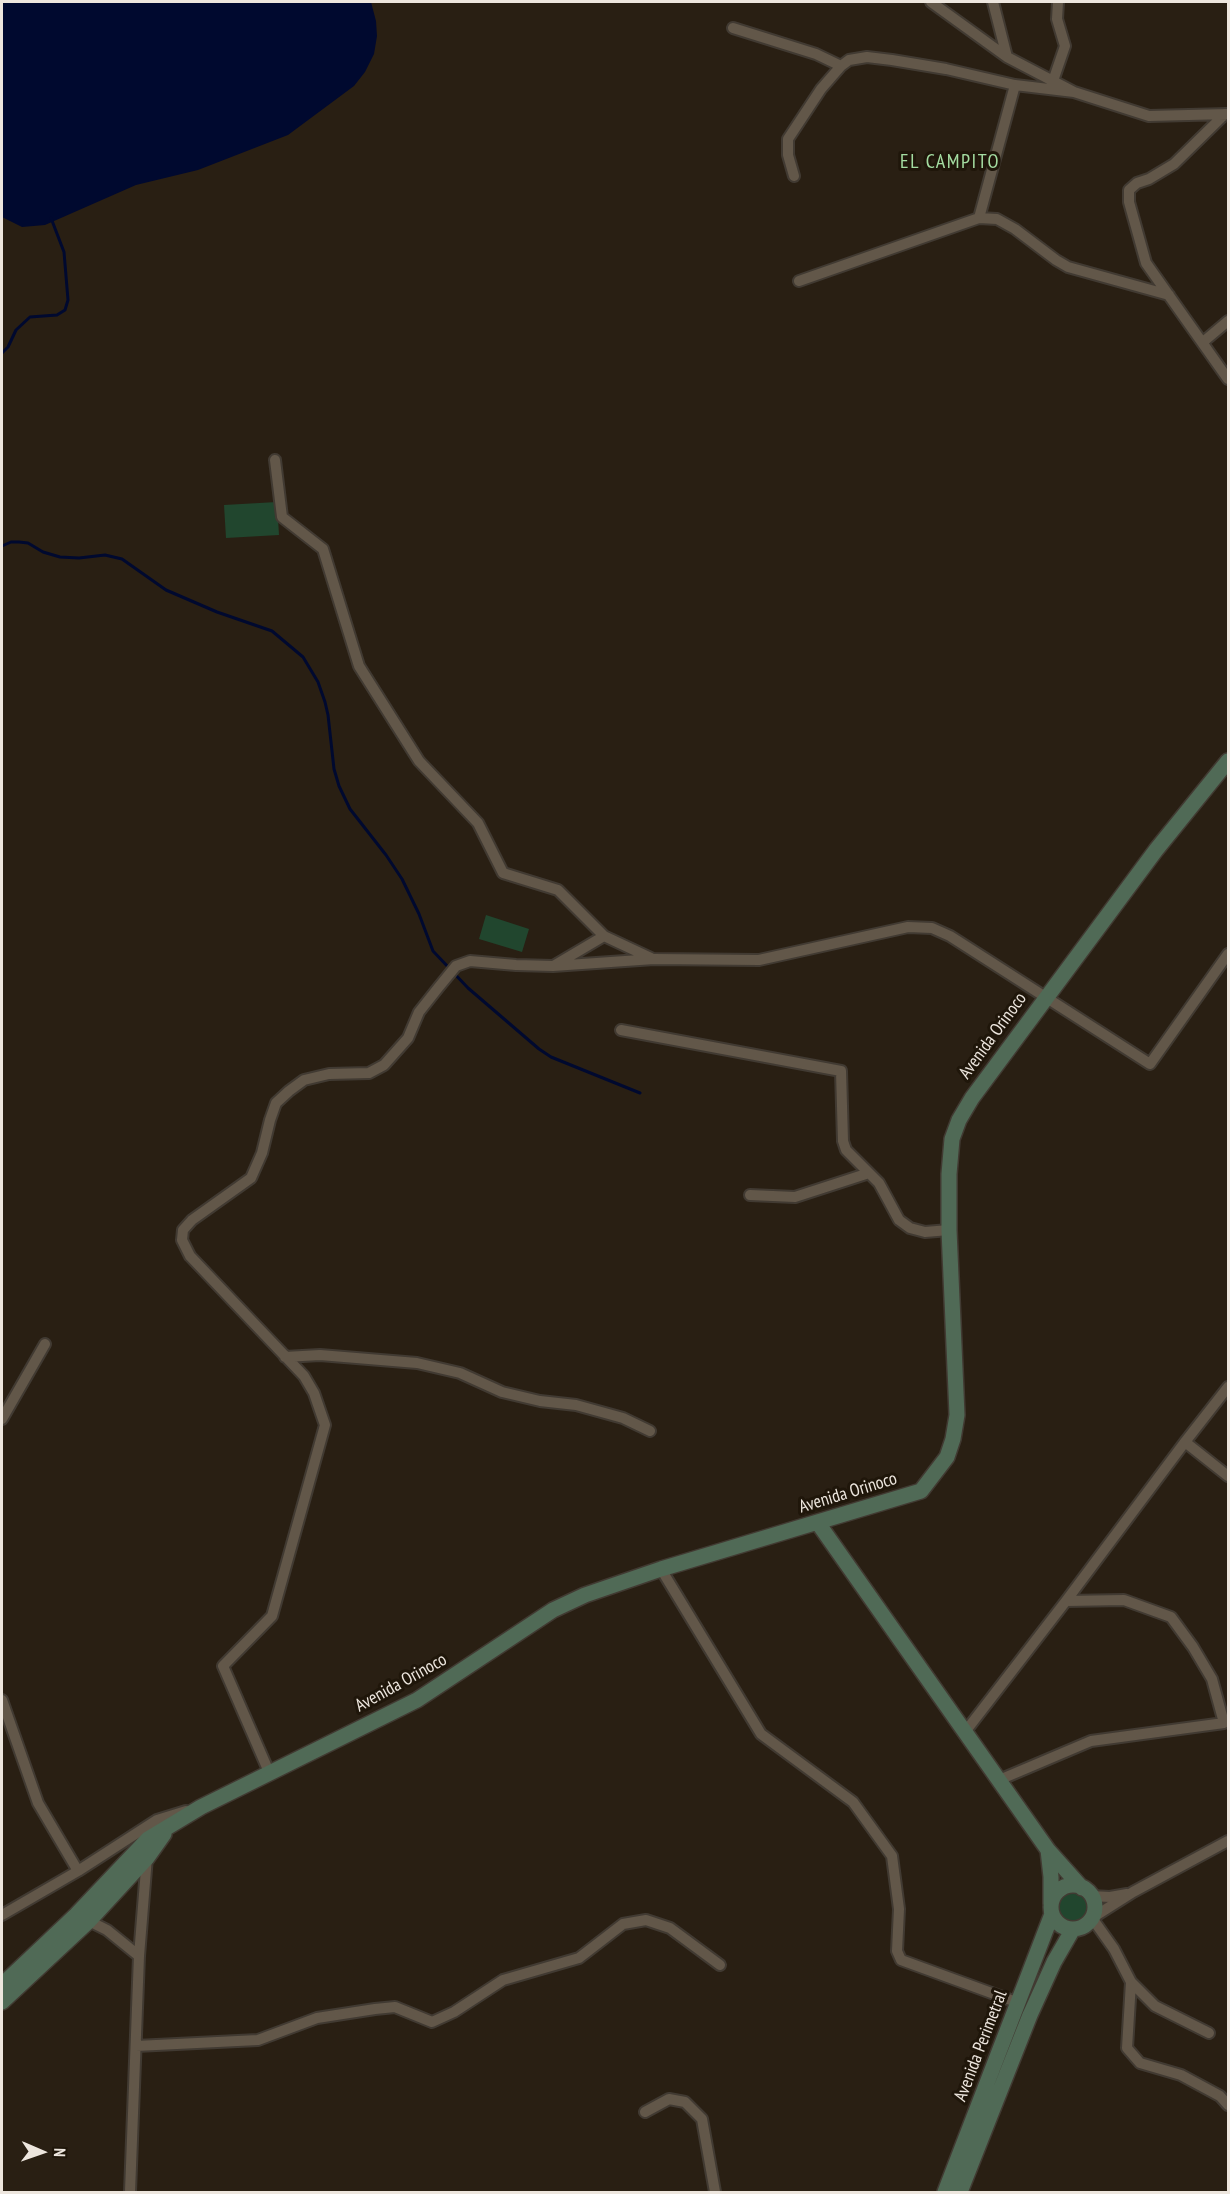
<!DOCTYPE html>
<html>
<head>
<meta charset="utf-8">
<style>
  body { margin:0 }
  #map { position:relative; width:1230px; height:2194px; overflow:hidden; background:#291f13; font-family:"PT Sans Narrow",sans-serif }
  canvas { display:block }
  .frame { position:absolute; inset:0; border:3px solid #ede6de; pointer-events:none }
  .north { position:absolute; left:12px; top:2122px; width:60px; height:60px; -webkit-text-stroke:4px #1f160a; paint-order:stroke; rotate:92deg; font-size:16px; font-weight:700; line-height:24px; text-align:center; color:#ede6de }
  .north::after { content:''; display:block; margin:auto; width:21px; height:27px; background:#ede6de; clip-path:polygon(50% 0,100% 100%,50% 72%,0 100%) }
</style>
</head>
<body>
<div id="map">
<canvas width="1230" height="2194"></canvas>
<div class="frame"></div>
<div class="north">N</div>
</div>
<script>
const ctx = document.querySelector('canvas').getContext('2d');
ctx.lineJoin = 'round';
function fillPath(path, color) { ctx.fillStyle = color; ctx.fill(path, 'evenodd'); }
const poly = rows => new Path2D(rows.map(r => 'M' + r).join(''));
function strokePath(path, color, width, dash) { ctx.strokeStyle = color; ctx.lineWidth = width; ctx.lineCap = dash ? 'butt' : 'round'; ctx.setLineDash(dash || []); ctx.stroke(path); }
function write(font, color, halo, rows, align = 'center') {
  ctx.font = font + ' "PT Sans Narrow",sans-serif'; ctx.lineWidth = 6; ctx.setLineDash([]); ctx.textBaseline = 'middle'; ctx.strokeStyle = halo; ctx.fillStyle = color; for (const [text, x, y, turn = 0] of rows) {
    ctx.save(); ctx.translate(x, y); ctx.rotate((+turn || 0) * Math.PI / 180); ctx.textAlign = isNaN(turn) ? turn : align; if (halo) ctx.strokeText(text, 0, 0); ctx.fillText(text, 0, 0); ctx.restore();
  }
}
fillPath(poly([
  [277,502,279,535,226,538,224,505],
  [486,915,529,929,522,952,479,939],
  '1058 1907a16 16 0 1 1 32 0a16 16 0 1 1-32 0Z'
]), '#21462e');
fillPath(poly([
  [2,2,371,2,376,21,377,36,374,54,365,72,354,86,288,135,198,170,136,185,45,225,22,227,2,217]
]), '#00092f');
strokePath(poly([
  [2,353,8,347,16,330,30,317,57,315,65,310,68,300,64,252,51,218],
  [2,546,11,542,19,542,28,543,43,552,60,557,79,558,105,555,122,559,166,590,217,612,272,631,303,657,318,682,325,702,328,715,334,769,339,786,350,809,386,855,402,879,419,914,433,951,468,988,539,1049,551,1057,640,1093]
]), '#00092f', 3);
const street = poly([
  [931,2,1007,57,1074,92,1149,116,1228,114],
  [993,2,1007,57],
  [733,28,816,54,841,66],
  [1053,81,1065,46,1057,19,1058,2],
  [1225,114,1174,164,1149,179,1137,183,1129,190,1129,202,1146,263,1228,379],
  [794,176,788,155,788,139,821,89,841,66,849,60,867,57,892,60,946,69,1015,85,1074,92],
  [979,218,1015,85],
  [799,281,979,218,997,219,1015,229,1056,260,1068,267,1169,295],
  [1203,342,1228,321],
  [275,460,282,517,323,549,359,666,419,761,478,823,503,873,558,890,604,936,651,958],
  [555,965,604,936],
  [621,1030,841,1071,843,1141,846,1150,879,1183,899,1220,910,1228,925,1232,949,1230],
  [750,1195,795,1197,869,1173],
  [285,1357,320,1355,417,1363,460,1373,502,1392,540,1401,576,1405,623,1418,650,1431],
  [2,1419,45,1344],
  [1185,1442,1228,1476],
  [661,1569,761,1734,853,1802,892,1856,899,1909,897,1951,901,1960,1019,2003],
  [2,1700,38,1803,78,1871],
  [965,1732,1066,1601,1185,1442,1228,1387],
  [269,1772,223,1666,272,1616,325,1425,314,1393,304,1376,190,1256,182,1240,183,1230,192,1220,251,1178,262,1153,270,1120,276,1103,289,1091,304,1080,329,1074,369,1073,384,1065,408,1038,419,1012,438,988,456,966,470,961,516,965,553,966,654,959,759,960,908,927,932,928,950,936,1150,1064,1228,954],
  [999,1780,1091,1741,1224,1723,1212,1679,1193,1647,1171,1617,1124,1600,1066,1601],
  [1228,1841,1133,1892,1092,1918,1114,1949,1131,1982,1127,2048,1140,2063,1181,2075,1220,2096,1228,2105],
  [1091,1896,1110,1897,1127,1894],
  [2,1915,78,1871,157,1820,186,1811],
  [85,1919,107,1930,139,1956],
  [1131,1982,1155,2006,1209,2033],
  [136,2046,258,2040,317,2018,375,2009,395,2007,432,2022,454,2012,503,1980,579,1958,623,1924,646,1920,670,1928,720,1965],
  [645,2112,669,2099,685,2102,702,2119,715,2192],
  [130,2192,139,1956,147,1857]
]);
const secondary = poly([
  [818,1523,1048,1850,1082,1888],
  [1048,1850,1051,1877,1051,1904],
  '1051 1907a22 22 0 1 1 44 0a22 22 0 1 1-44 0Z',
  [2,1985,76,1915,148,1839,201,1807,417,1700,553,1610,585,1595,661,1569,921,1491,947,1457,953,1439,957,1415,949,1230,949,1174,952,1139,959,1120,972,1098,1156,850,1228,761],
  [2,2002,89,1921,147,1858,164,1834],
  [945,2192,1052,1914],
  [960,2192,1030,2015,1054,1962,1073,1929]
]);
strokePath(street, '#413a32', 14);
strokePath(secondary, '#413a32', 18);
strokePath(street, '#625749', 10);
strokePath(secondary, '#506a56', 15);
write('18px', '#ede6de', '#1f160a', [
  ["Avenida Orinoco",993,1036,-54],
  ["Avenida Orinoco",848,1493,-17],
  ["Avenida Orinoco",401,1683,-29],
  ["Avenida Perimetral",981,2046,-69]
]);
ctx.letterSpacing = '1.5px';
write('20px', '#a4dca1', '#1f160a', [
  ["EL CAMPITO",950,162]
]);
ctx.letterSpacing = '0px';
</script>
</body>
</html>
